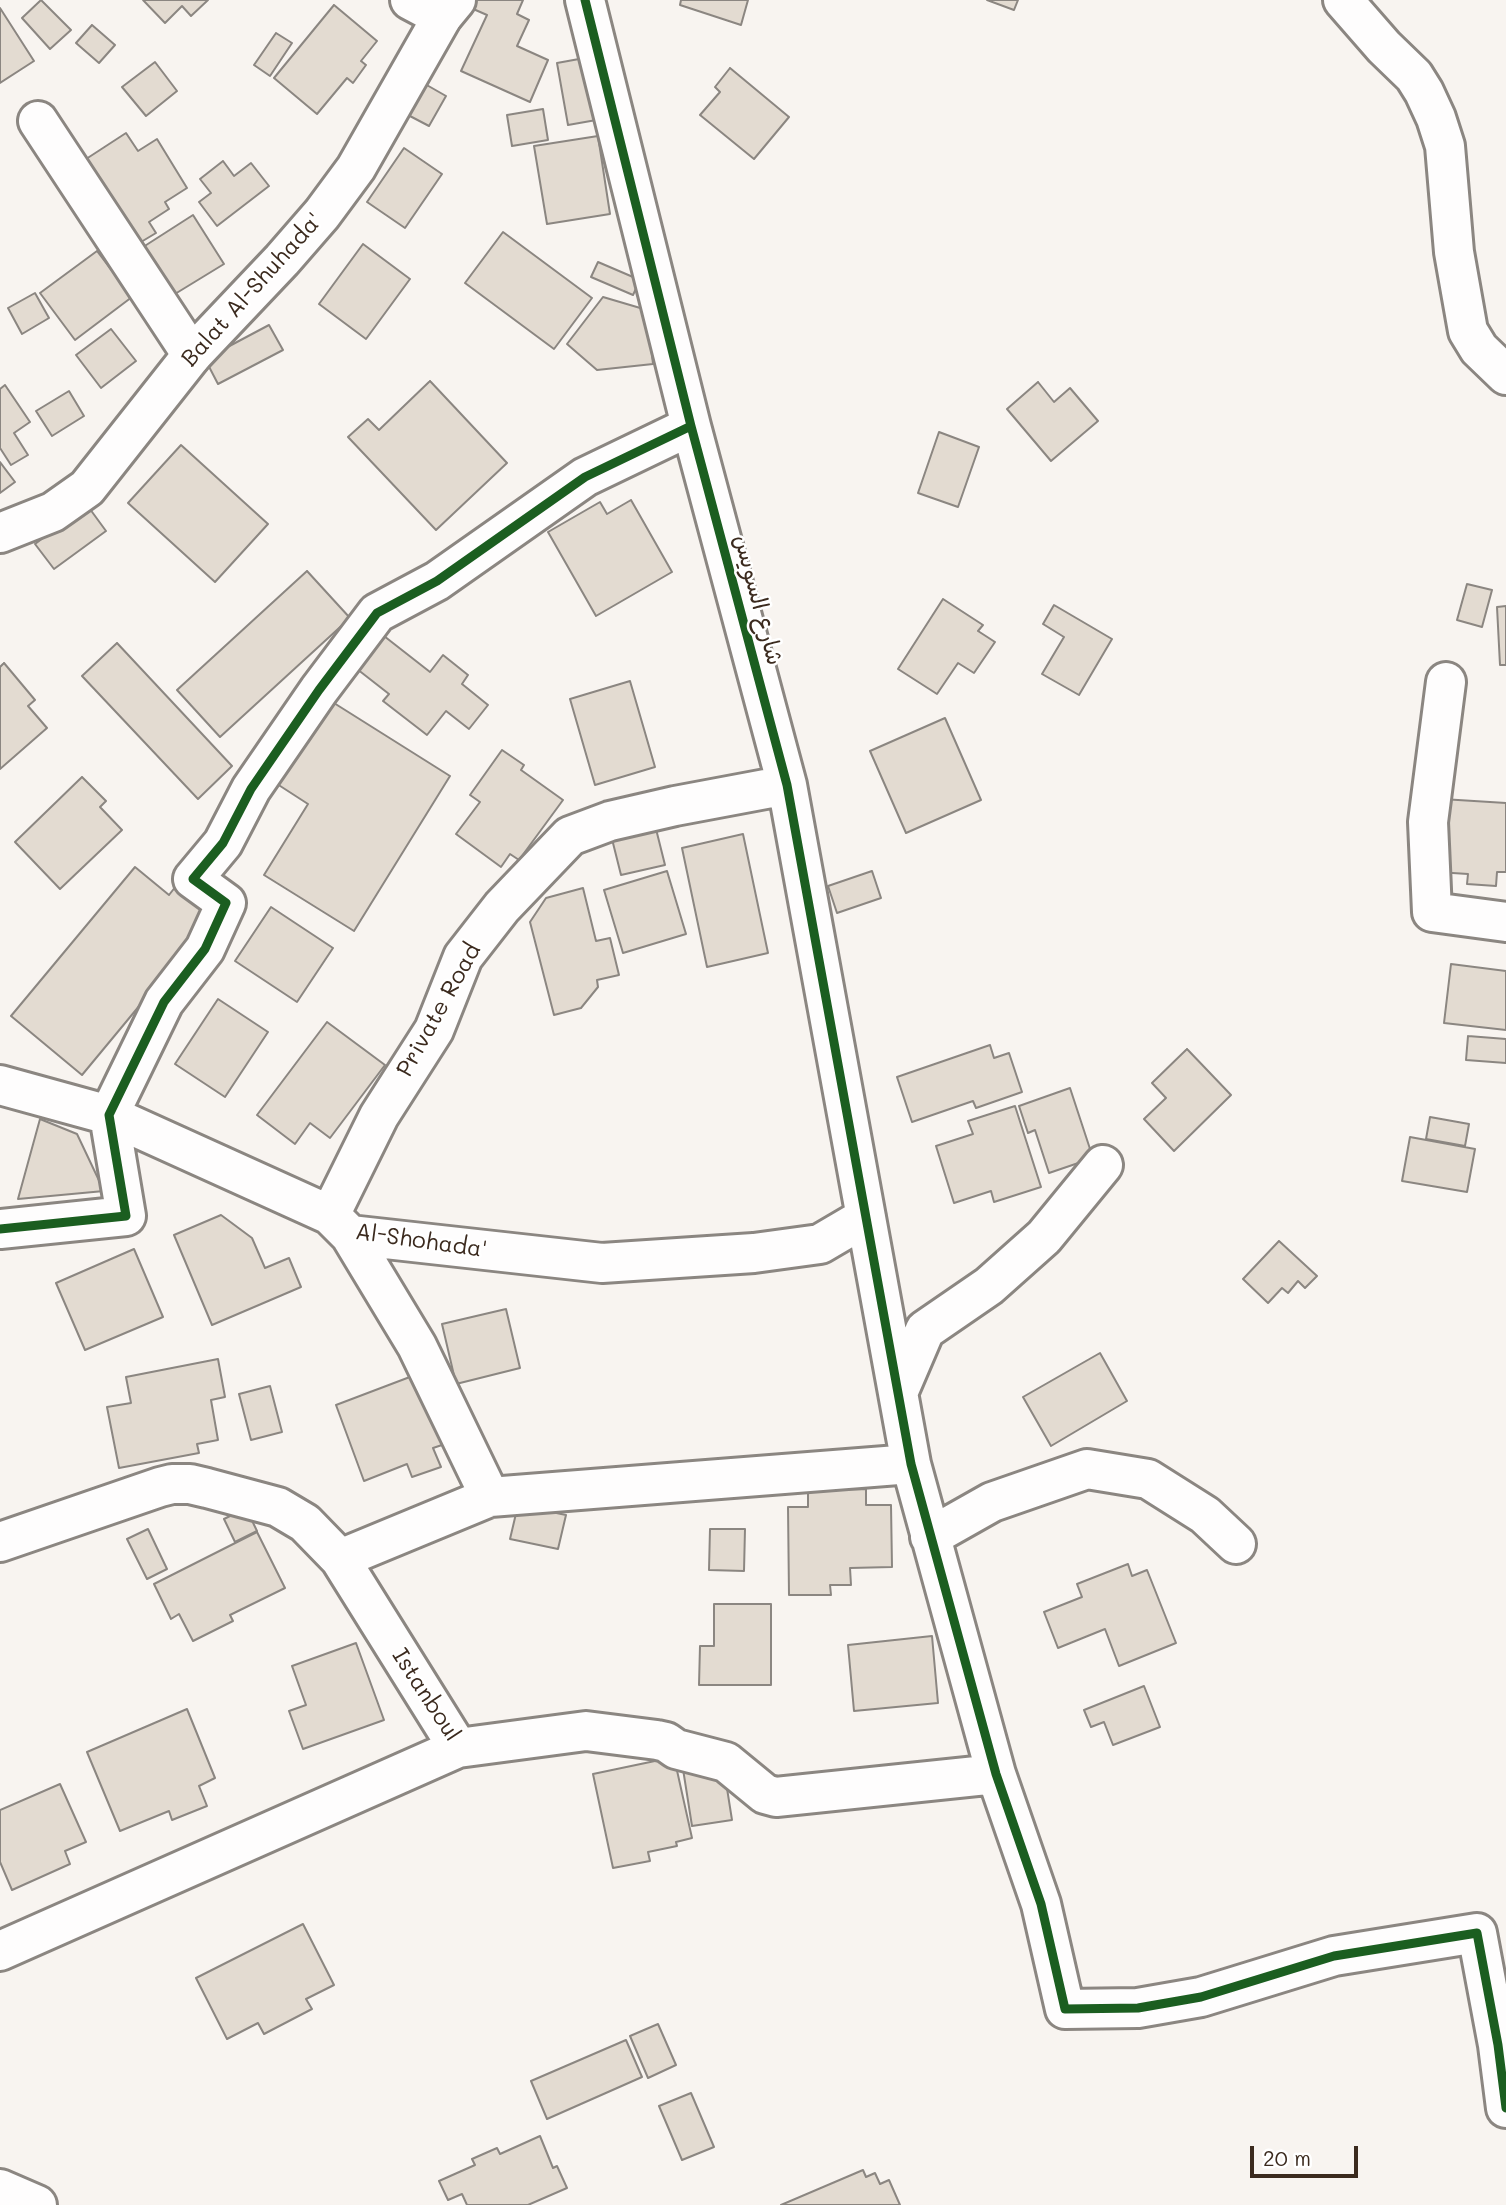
<!DOCTYPE html>
<html>
<head>
<meta charset="utf-8">
<style>
  body { margin:0 }
  #map { position:relative; width:1506px; height:2205px; overflow:hidden; background:#f8f4f0; font-family:Mali,sans-serif }
  canvas { display:block }
  .scale { position:absolute; left:1250px; top:2146px; width:108px; height:32px; box-sizing:border-box; border:4px solid #3b2a1e; border-top:0; padding-left:9px; font-size:21px; line-height:24px; white-space:nowrap; color:#3b2a1e; -webkit-text-stroke:5px #fff; paint-order:stroke }
</style>
</head>
<body>
<div id="map">
<canvas width="1506" height="2205"></canvas>
<div class="scale">20 m</div>
</div>
<script>
const ctx = document.querySelector('canvas').getContext('2d');
ctx.lineJoin = 'round';
function fillPath(path, color) { ctx.fillStyle = color; ctx.fill(path, 'evenodd'); }
const poly = rows => new Path2D(rows.map(r => 'M' + r).join(''));
function strokePath(path, color, width, dash) { ctx.strokeStyle = color; ctx.lineWidth = width; ctx.lineCap = dash ? 'butt' : 'round'; ctx.setLineDash(dash || []); ctx.stroke(path); }
function write(font, color, halo, rows, align = 'center') {
  ctx.font = font + ' Mali,"Playpen Sans Arabic",sans-serif'; ctx.lineWidth = 5; ctx.setLineDash([]); ctx.textBaseline = 'middle'; ctx.strokeStyle = halo; ctx.fillStyle = color; for (const [text, x, y, turn = 0] of rows) {
    ctx.save(); ctx.translate(x, y); ctx.rotate((+turn || 0) * Math.PI / 180); ctx.textAlign = isNaN(turn) ? turn : align; if (halo) ctx.strokeText(text, 0, 0); ctx.fillText(text, 0, 0); ctx.restore();
  }
}
const building = poly([
  [41,0,71,30,50,49,22,18,41,0],
  [143,0,208,0,191,16,182,6,165,23,143,0],
  [474,0,523,0,517,14,529,20,517,46,548,60,530,102,461,71,487,15,471,8,474,0],
  [681,0,748,0,741,25,680,5,681,0],
  [987,0,1018,0,1014,10,987,0],
  [334,5,377,41,361,61,366,65,353,83,347,78,317,114,274,78,334,5],
  [0,8,34,61,0,83,0,8],
  [92,25,115,45,99,63,76,43,92,25],
  [276,33,292,43,270,76,254,65,276,33],
  [590,57,602,119,568,125,557,63,590,57],
  [155,62,177,91,146,116,122,87,155,62],
  [730,68,789,117,754,159,700,115,720,92,715,87,730,68],
  [425,84,446,96,429,126,408,115,425,84],
  [543,109,548,140,512,146,507,115,543,109],
  [126,133,138,151,157,139,187,188,165,202,169,209,149,222,156,233,136,245,83,161,126,133],
  [598,136,610,214,547,224,534,146,598,136],
  [404,148,442,174,405,228,367,202,404,148],
  [223,161,234,176,251,163,269,186,217,226,199,202,211,193,200,179,223,161],
  [193,215,224,264,170,297,140,249,193,215],
  [503,232,592,298,554,349,465,283,503,232],
  [363,244,410,279,366,339,319,304,363,244],
  [97,251,132,297,75,340,40,293,97,251],
  [598,262,640,280,633,295,591,277,598,262],
  [35,293,49,318,22,334,8,308,35,293],
  [603,297,647,310,653,364,597,370,567,344,603,297],
  [269,325,283,350,218,384,205,359,269,325],
  [111,329,136,361,101,388,76,355,111,329],
  [430,381,507,463,436,530,348,437,368,419,379,430,430,381],
  [1038,382,1054,402,1070,388,1098,421,1051,461,1007,409,1038,382],
  [5,385,30,422,14,433,28,455,11,465,0,448,0,389,5,385],
  [69,391,84,416,52,436,36,411,69,391],
  [939,432,979,447,958,507,918,493,939,432],
  [181,445,268,524,215,582,128,503,181,445],
  [0,462,15,482,0,493,0,462],
  [631,500,672,572,596,616,548,532,600,502,607,514,631,500],
  [87,505,106,531,54,569,35,544,87,505],
  [307,571,350,618,220,737,177,690,307,571],
  [1467,584,1492,590,1482,627,1457,620,1467,584],
  [943,599,983,625,978,631,995,642,974,673,958,663,937,694,898,669,943,599],
  [1054,605,1112,639,1079,695,1042,674,1064,637,1043,624,1054,605],
  [1506,606,1506,665,1500,665,1497,607,1506,606],
  [384,636,430,672,443,655,468,675,462,684,488,705,469,729,446,711,427,735,383,701,389,694,357,669,384,636],
  [117,643,232,766,198,799,82,676,117,643],
  [4,663,35,700,28,706,47,728,0,769,0,667,4,663],
  [630,681,655,767,595,785,570,699,630,681],
  [326,698,450,776,354,931,264,875,308,804,274,782,326,698],
  [945,718,981,800,906,833,870,751,945,718],
  [502,750,524,765,521,770,563,800,519,860,510,854,501,867,456,834,480,802,470,795,502,750],
  [82,777,106,801,100,807,122,830,60,889,15,842,82,777],
  [1442,799,1506,803,1506,872,1497,872,1496,886,1467,884,1468,874,1437,872,1442,799],
  [655,825,665,865,621,875,611,835,655,825],
  [743,834,768,953,707,967,682,848,743,834],
  [135,867,169,895,176,886,213,917,82,1075,11,1016,135,867],
  [667,871,686,934,623,953,604,890,667,871],
  [872,871,881,898,837,913,828,886,872,871],
  [583,888,596,941,610,938,619,975,597,980,598,987,581,1008,554,1015,530,922,546,898,583,888],
  [271,907,333,948,297,1002,235,961,271,907],
  [1451,964,1506,971,1506,1030,1444,1023,1451,964],
  [218,999,268,1032,225,1097,175,1064,218,999],
  [327,1022,385,1065,330,1138,310,1123,295,1144,257,1115,327,1022],
  [1468,1036,1506,1039,1506,1063,1466,1060,1468,1036],
  [990,1045,994,1058,1009,1053,1022,1092,976,1108,973,1101,912,1122,897,1077,990,1045],
  [1187,1049,1231,1095,1174,1151,1144,1119,1166,1098,1152,1083,1187,1049],
  [1070,1088,1093,1158,1049,1173,1035,1130,1028,1133,1019,1106,1070,1088],
  [1015,1106,1041,1187,994,1202,991,1191,954,1203,936,1146,973,1134,968,1121,1015,1106],
  [1430,1117,1469,1124,1465,1146,1426,1139,1430,1117],
  [40,1119,77,1134,104,1191,18,1199,40,1119],
  [1410,1137,1475,1149,1467,1192,1402,1181,1410,1137],
  [221,1215,252,1238,265,1268,289,1258,301,1287,212,1325,174,1235,221,1215],
  [1279,1241,1317,1276,1305,1288,1298,1281,1288,1293,1282,1288,1268,1303,1243,1279,1279,1241],
  [134,1249,163,1317,85,1350,56,1283,134,1249],
  [506,1309,520,1368,456,1384,442,1324,506,1309],
  [1100,1353,1127,1401,1051,1446,1023,1397,1100,1353],
  [218,1359,225,1397,211,1400,218,1440,197,1444,199,1453,119,1468,107,1407,131,1403,126,1377,218,1359],
  [423,1372,429,1409,442,1445,433,1448,441,1467,412,1477,407,1464,364,1481,336,1405,423,1372],
  [270,1386,282,1432,251,1440,239,1394,270,1386],
  [866,1489,866,1505,891,1505,892,1567,850,1568,851,1585,830,1585,831,1595,789,1595,788,1507,808,1507,808,1490,866,1489],
  [518,1505,566,1515,558,1549,510,1539,518,1505],
  [246,1508,257,1531,235,1542,224,1519,246,1508],
  [148,1529,167,1569,147,1579,127,1539,148,1529],
  [710,1529,745,1529,744,1571,709,1570,710,1529],
  [257,1532,285,1588,230,1615,233,1621,193,1641,179,1614,171,1619,154,1584,257,1532],
  [1128,1564,1132,1576,1147,1570,1176,1643,1119,1666,1105,1629,1058,1648,1044,1612,1082,1597,1077,1584,1128,1564],
  [714,1604,771,1604,771,1685,699,1685,700,1646,714,1646,714,1604],
  [932,1636,938,1703,854,1711,848,1645,932,1636],
  [356,1643,384,1720,303,1749,289,1711,306,1705,292,1666,356,1643],
  [1144,1686,1160,1727,1113,1745,1104,1722,1091,1727,1084,1710,1144,1686],
  [187,1709,215,1778,199,1786,207,1806,172,1820,169,1811,120,1831,87,1752,187,1709],
  [674,1757,692,1838,676,1842,677,1846,648,1852,650,1861,613,1868,593,1774,674,1757],
  [723,1763,732,1820,692,1826,683,1769,723,1763],
  [60,1784,86,1842,65,1851,70,1864,12,1890,0,1862,0,1810,60,1784],
  [303,1924,334,1985,306,1999,312,2009,264,2034,258,2023,227,2039,196,1978,303,1924],
  [658,2024,676,2065,648,2078,630,2036,658,2024],
  [626,2040,642,2077,547,2119,531,2081,626,2040],
  [691,2093,714,2147,682,2160,659,2106,691,2093],
  [540,2136,553,2168,557,2166,567,2188,528,2205,467,2205,462,2194,448,2200,439,2181,475,2165,472,2159,497,2148,500,2154,540,2136],
  [863,2170,866,2177,875,2173,880,2184,889,2180,900,2205,781,2205,863,2170]
]);
fillPath(building, '#e3dbd1');
strokePath(building, '#8b8681', 2);
const street = poly([
  [410,0,442,17],
  [585,0,691,426,787,785,911,1464,996,1774,1041,1904,1065,2009,1138,2008,1201,1997,1334,1956,1477,1933,1498,2045,1506,2108],
  [1343,0,1384,47,1414,76,1424,92,1436,118,1445,146,1454,252,1468,331,1479,349,1506,375],
  [38,121,192,355],
  [1446,682,1428,822,1432,912,1506,922],
  [0,1085,109,1115,330,1215,350,1235,602,1263,754,1253,820,1244,866,1217],
  [330,1215,379,1116,434,1030,463,957,502,907,570,836,610,821,675,806,787,785],
  [0,1229,126,1216,109,1115,164,1002,205,949,226,903,193,879,223,843,251,789,319,690,377,613,437,581,585,477,691,426],
  [350,1235,417,1346,490,1497],
  [898,1393,925,1330,989,1286,1044,1237,1103,1165],
  [930,1537,992,1502,1087,1469,1148,1479,1205,1515,1236,1544],
  [0,1542,160,1487,172,1484,190,1484,207,1488,278,1507,305,1523,340,1559,458,1748,586,1731,657,1740,666,1742,676,1749,726,1762,765,1794,776,1797,996,1774],
  [340,1559,490,1497,911,1464],
  [0,1951,458,1748],
  [0,2189,37,2205]
]);
const secondary = poly([
  [0,533,53,512,87,488,192,355,282,260,322,214,356,168,442,17,456,0]
]);
strokePath(street, '#8b8681', 44);
strokePath(secondary, '#8b8681', 44);
strokePath(street, '#fefdfd', 38);
strokePath(secondary, '#fefdfd', 38);
strokePath(poly([
  [585,0,691,426,787,785,911,1464,996,1774,1041,1904,1065,2009,1138,2008,1201,1997,1334,1956,1477,1933,1498,2045,1506,2108],
  [0,1229,126,1216,109,1115,164,1002,205,949,226,903,193,879,223,843,251,789,319,690,377,613,437,581,585,477,691,426]
]), '#1b5e20', 9);
write('23px', '#3b2a1e', '#fff', [
  ["Balat Al-Shuhada'",252,290,-48],
  ["شارع السويس",758,600,75],
  ["Private Road",439,1010,-61],
  ["Al-Shohada'",421,1241,8],
  ["Istanboul",426,1695,57]
]);
</script>
</body>
</html>
